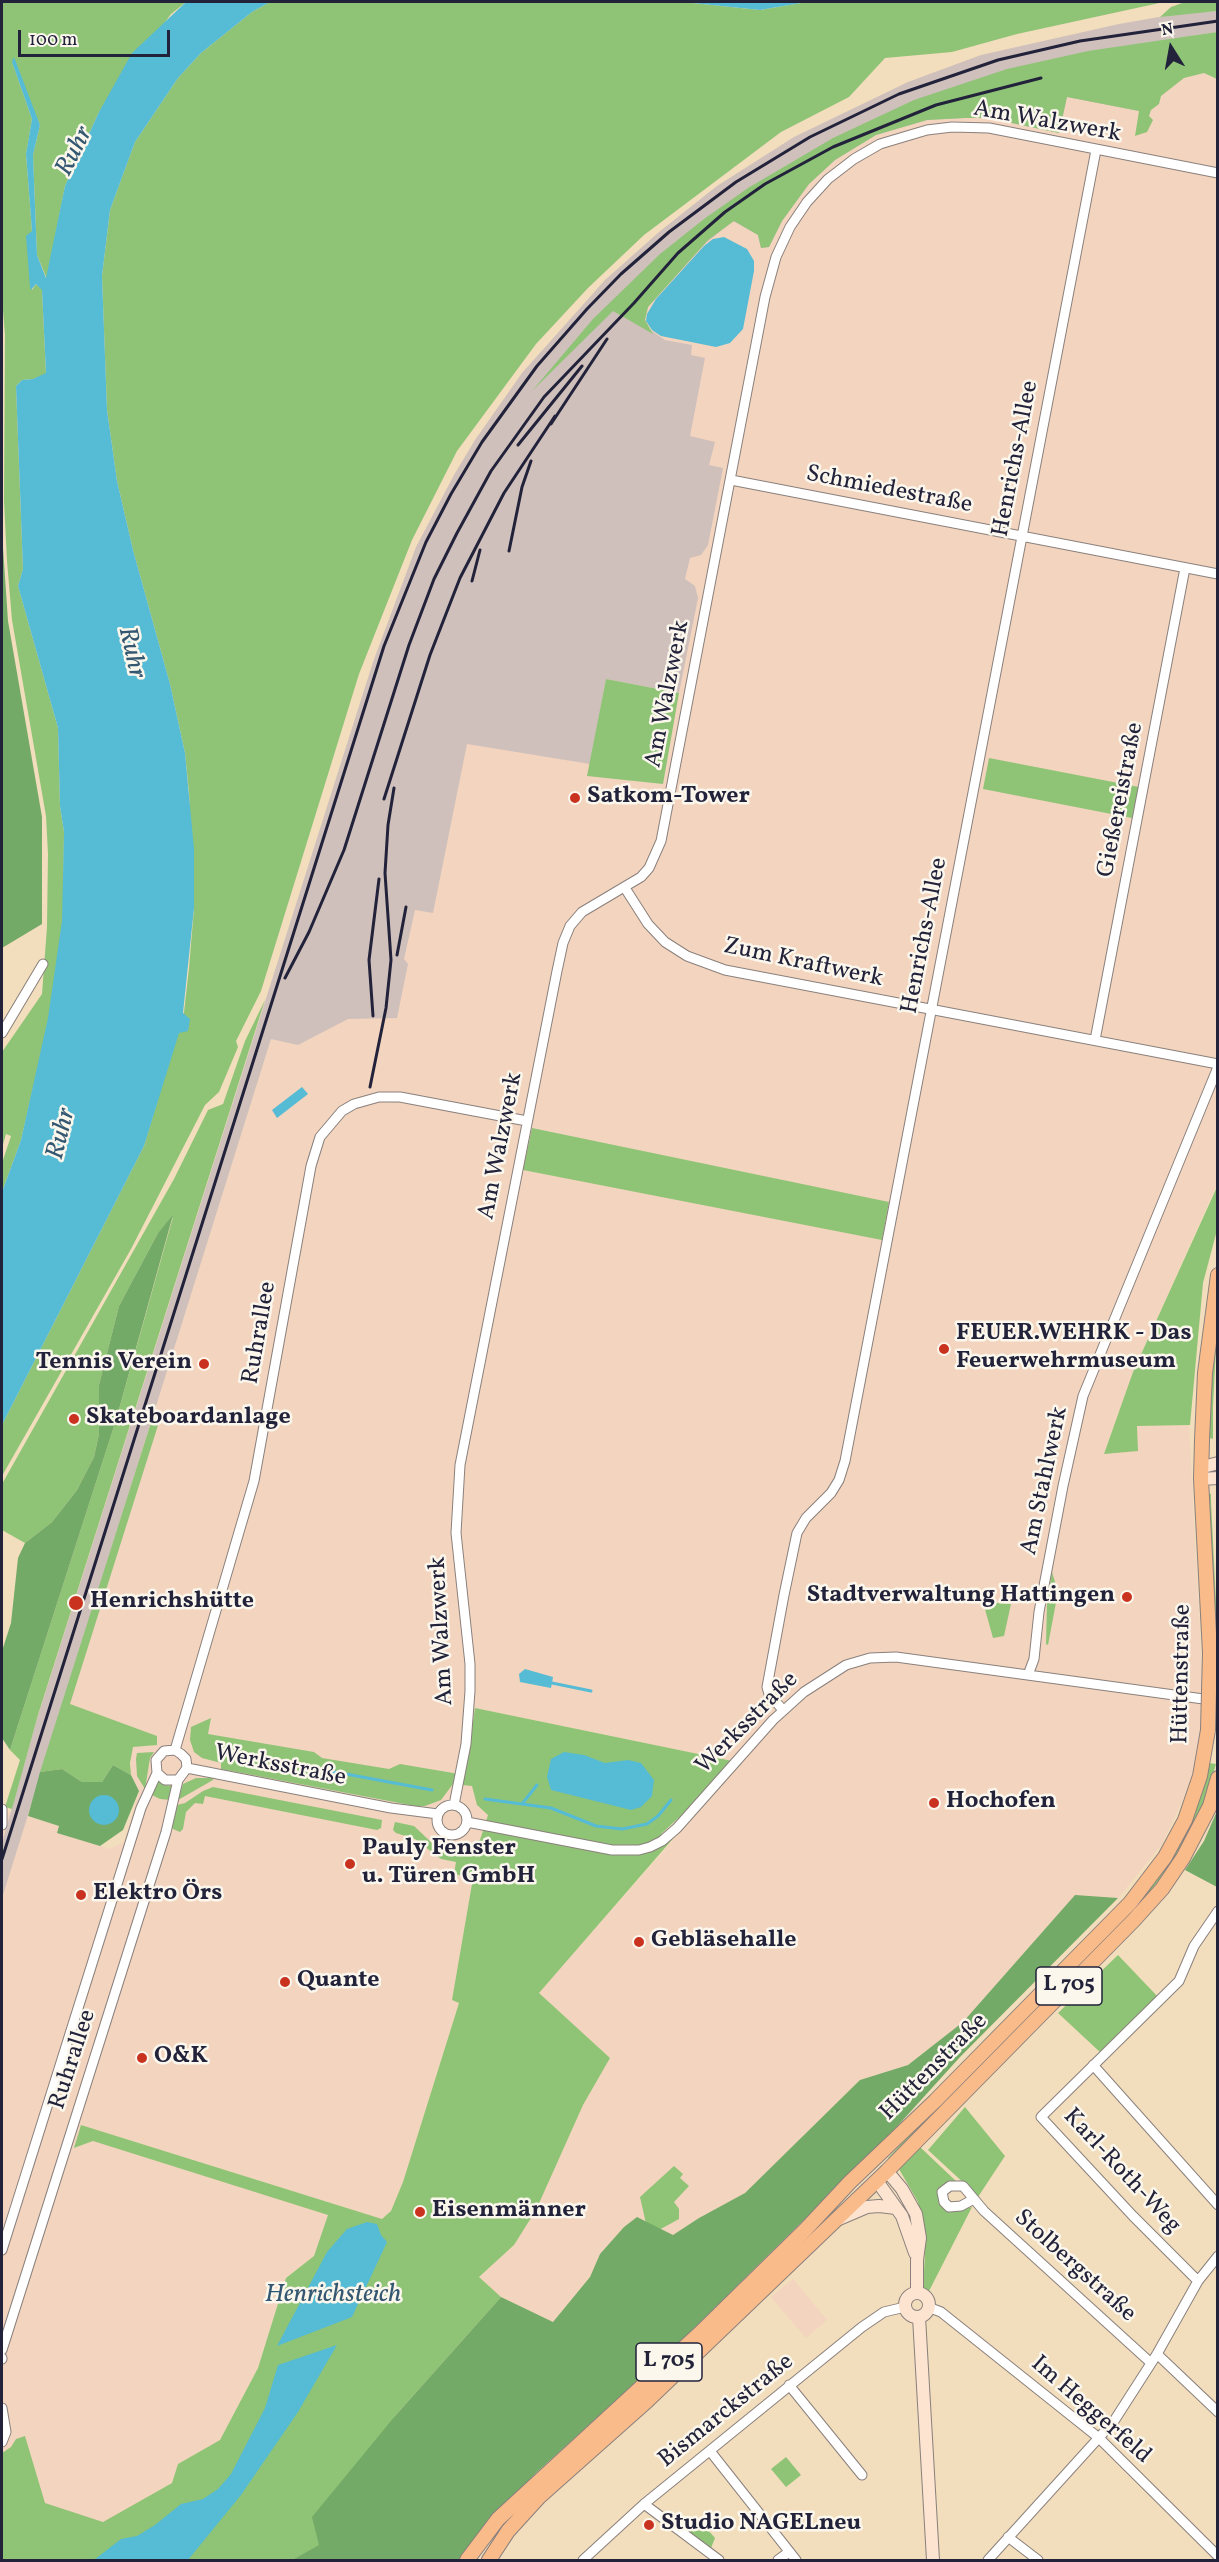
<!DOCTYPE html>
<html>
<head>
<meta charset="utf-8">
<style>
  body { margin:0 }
  #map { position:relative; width:1219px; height:2562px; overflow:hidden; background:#f2ddbd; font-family:Vollkorn,serif }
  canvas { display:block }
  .frame { position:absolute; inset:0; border:3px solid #22223b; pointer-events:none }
  .north { position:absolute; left:1141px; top:18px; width:60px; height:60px; -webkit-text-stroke:4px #fbf7ec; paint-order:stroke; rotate:349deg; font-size:16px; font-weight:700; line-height:24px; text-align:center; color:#22223b }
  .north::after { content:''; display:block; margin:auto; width:21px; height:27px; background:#22223b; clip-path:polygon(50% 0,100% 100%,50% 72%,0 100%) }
  .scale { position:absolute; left:18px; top:30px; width:152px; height:27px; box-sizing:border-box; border:3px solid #22223b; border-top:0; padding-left:8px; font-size:18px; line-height:21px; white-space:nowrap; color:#22223b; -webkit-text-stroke:4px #fbf7ec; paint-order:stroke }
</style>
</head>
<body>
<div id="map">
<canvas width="1219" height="2562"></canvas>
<div class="frame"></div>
<div class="north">N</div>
<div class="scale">100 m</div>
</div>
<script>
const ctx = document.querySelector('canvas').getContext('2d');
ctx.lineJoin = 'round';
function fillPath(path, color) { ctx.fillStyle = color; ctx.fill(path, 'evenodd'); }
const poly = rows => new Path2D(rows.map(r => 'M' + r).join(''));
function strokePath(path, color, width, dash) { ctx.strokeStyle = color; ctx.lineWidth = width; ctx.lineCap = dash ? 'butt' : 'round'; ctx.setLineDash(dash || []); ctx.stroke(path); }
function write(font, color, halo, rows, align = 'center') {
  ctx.font = font + ' Vollkorn,serif'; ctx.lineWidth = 5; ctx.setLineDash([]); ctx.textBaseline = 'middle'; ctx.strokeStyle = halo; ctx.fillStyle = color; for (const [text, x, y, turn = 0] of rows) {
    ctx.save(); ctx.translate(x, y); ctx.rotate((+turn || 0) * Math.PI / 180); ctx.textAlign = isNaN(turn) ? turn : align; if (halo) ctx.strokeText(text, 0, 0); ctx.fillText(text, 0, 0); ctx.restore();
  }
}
fillPath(poly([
  [1217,32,1217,1184,1133,1372,1104,1453,1136,1426,1189,1425,1203,1691,1200,1755,1184,1797,1162,1844,1118,1898,1075,1895,963,2022,908,2065,860,2080,745,2193,699,2218,673,2235,637,2217,624,2227,600,2254,590,2277,553,2322,501,2297,479,2277,514,2245,583,2105,610,2058,538,1993,742,1763,475,1708,466,1775,490,1812,480,1840,452,2000,459,2002,403,2182,391,2211,382,2219,81,2125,75,2148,93,2141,329,2214,314,2256,286,2278,258,2368,220,2440,178,2464,172,2483,104,2522,59,2560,2,2560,2,1814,12,1811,59,1826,58,1833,110,1849,124,1842,139,1792,131,1775,131,1754,48,1760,119,1524,287,988,532,391,812,149],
  [793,2279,827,2320,806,2338,771,2297]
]), '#f3d4bf');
fillPath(poly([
  [1217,11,1217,32,1192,36,1139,111,1067,97,1059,133,988,118,965,118,927,120,876,135,835,160,809,184,782,221,769,247,761,248,758,235,733,221,706,243,648,307,645,319,649,329,665,340,692,345,691,355,705,358,690,436,715,442,709,465,723,468,708,545,701,555,690,558,685,579,695,586,698,598,679,693,606,679,590,764,467,744,433,913,415,910,404,959,408,964,397,1018,348,1019,298,1045,271,1039,2,1898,2,1843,37,1719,373,662,416,547,454,475,475,440,522,373,605,280,659,232,717,186,794,137,908,82,981,55,1119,24,1182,13]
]), '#cfc0bb');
fillPath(poly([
  [2,2,186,2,171,14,99,112,65,186,47,279,37,255,33,155,40,125,12,62,32,119,26,154,32,231,32,290,36,284,42,289,46,374,33,379,22,380,16,386,23,569,18,586,58,728,60,806,64,832,63,921,49,1018,21,1140,2,1192,2,1163,11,1136,6,1134,2,1148,2,1052,42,994,47,927,48,854,46,816,12,620,7,561,4,501,5,335,2,298],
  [270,2,683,2,760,10,807,2,1164,2,1017,34,952,52,885,58,849,97,781,132,644,235,588,288,536,344,457,451,412,540,359,674,261,991,236,1041,238,1047,219,1092,205,1105,131,1249,2,1476,2,1425,144,1146,184,1012,189,968,194,908,189,792,185,753,170,684,133,550,117,481,107,410,102,276,110,210,135,142,178,78,201,53,252,12],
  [1185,2,1217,2,1217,11,1160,17,1171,7],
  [1217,32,1217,79,1204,73,1184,78,1161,96,1159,104,1151,110,1149,116,1153,120,1147,132,1135,136,1139,111,1067,97,1059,133,988,118,965,118,927,120,876,135,835,160,809,184,782,221,769,247,761,248,758,235,734,221,708,240,648,307,645,320,653,334,613,311,532,391,593,319,660,254,704,219,748,188,833,138,914,100,1007,69,1088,51],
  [606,679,679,693,663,784,587,776],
  [989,758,1139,787,1132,818,983,789],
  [265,1000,38,1715,12,1809,5,1807,20,1760,10,1750,116,1420,173,1217,158,1233,119,1306,99,1385,99,1434,94,1457,77,1490,52,1522,25,1543,2,1530,2,1484,174,1179,208,1110,223,1104,245,1041],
  [532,1128,889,1202,882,1240,523,1170],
  [1217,1187,1217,1230,1203,1283,1190,1425,1137,1426,1138,1451,1104,1454,1133,1372],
  [1217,1326,1213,1407,1213,1439,1210,1438,1210,1404],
  [155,1410,160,1419,70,1704,157,1736,157,1745,133,1747,130,1763,131,1775,113,1765,102,1782,82,1782,62,1769,40,1772],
  [1208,1493,1211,1494,1211,1501,1217,1623,1214,1623],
  [1052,1572,1058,1592,1048,1645,1046,1644,1047,1604],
  [983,1602,1011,1604,1004,1636,993,1638],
  [475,1708,742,1763,692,1818,686,1811,661,1834,677,1834,539,1993,610,2058,583,2105,536,2210,514,2245,479,2277,501,2297,395,2416,319,2546,292,2560,2,2560,2,2453,11,2447,16,2439,25,2436,45,2503,103,2522,172,2483,178,2464,220,2440,258,2368,286,2278,314,2256,328,2215,93,2141,74,2148,81,2125,382,2219,391,2211,403,2182,459,2003,452,2000,473,1878,454,1874,456,1862,441,1859,415,1839,396,1833,393,1830,395,1822,414,1826,433,1844,446,1849,460,1848,480,1840,488,1815,477,1805,472,1786,453,1784,441,1800,425,1806,415,1806,221,1769,221,1763,202,1758,194,1752,190,1740,191,1727,211,1718,208,1734,314,1752,322,1758,389,1769,400,1764,465,1775],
  [154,1752,150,1758,145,1789,137,1776,136,1759,137,1753],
  [1209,1763,1216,1764,1205,1801,1180,1853,1152,1893,889,2160,888,2158,957,2085,1138,1902],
  [196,1778,213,1778,213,1780,178,1800,183,1784],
  [156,1780,164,1785,174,1786,171,1800,160,1799,150,1794],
  [213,1787,382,1820,381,1828,377,1830,205,1796,203,1804,195,1803,186,1812,183,1829,180,1832,173,1829,171,1827,177,1805,185,1803,203,1791],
  [1118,1955,1159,1998,1101,2053,1058,2013],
  [965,2107,1005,2156,976,2200,967,2186,928,2150],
  [919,2146,958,2183,939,2198,960,2210,972,2207,928,2293,923,2291,925,2252,918,2202,899,2169],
  [674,2166,683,2174,680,2178,689,2186,674,2202,679,2209,679,2219,657,2231,647,2228,640,2197],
  [786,2457,801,2475,786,2487,771,2469],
  [700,2521,715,2538,711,2548,685,2530]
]), '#8fc476');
fillPath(poly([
  [2,533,8,621,42,817,42,924,2,948],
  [173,1215,116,1420,10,1750,2,1738,2,1651,11,1623,18,1558,25,1543,52,1522,77,1490,94,1457,99,1434,99,1385,119,1306,158,1233],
  [113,1765,131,1775,139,1791,123,1830,100,1846,57,1833,59,1826,28,1816,40,1772,62,1769,82,1782,102,1782],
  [1217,1811,1217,1887,1185,1870,1204,1841],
  [1075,1895,1118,1898,960,2057,883,2142,753,2270,678,2344,537,2472,494,2517,461,2560,292,2560,319,2545,312,2517,395,2416,501,2297,553,2322,590,2277,600,2254,624,2227,637,2217,673,2235,699,2218,745,2193,860,2080,908,2065,963,2022]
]), '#73aa67');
fillPath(poly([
  [186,2,270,2,252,12,201,53,178,78,135,142,110,210,102,276,107,410,117,481,133,550,170,684,185,753,194,849,194,908,183,1013,190,1019,188,1031,179,1033,144,1146,2,1425,2,1192,21,1140,48,1018,62,921,64,832,60,806,58,728,18,586,23,569,16,386,22,380,33,379,46,373,42,290,36,284,31,290,30,287,26,236,32,231,26,154,32,119,12,62,14,57,40,125,33,155,37,255,46,278,65,186,99,112,132,53],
  [683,2,807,2,760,10],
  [724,237,747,249,754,261,754,271,743,329,730,343,716,347,661,336,652,330,646,321,647,314,656,299,704,246,713,239],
  [302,1087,308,1094,277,1118,272,1110],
  [525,1669,553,1677,551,1688,520,1682,519,1674],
  [564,1752,584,1755,605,1763,628,1760,641,1763,654,1780,652,1796,641,1807,631,1810,551,1790,547,1777,551,1759],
  '89 1810a15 15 0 1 1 30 0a15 15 0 1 1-30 0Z',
  [367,2222,377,2224,381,2235,387,2242,352,2317,277,2346,327,2252,347,2229],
  [337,2345,298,2412,241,2495,188,2560,94,2560,121,2539,137,2536,155,2525,181,2504,203,2499,218,2489,231,2474,265,2408,278,2365]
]), '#56bbd4');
strokePath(poly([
  [552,1683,591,1691],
  [233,1753,432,1790],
  [485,1799,551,1808,596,1826,622,1829,647,1824,658,1816,671,1800],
  [522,1804,537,1785]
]), '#56bbd4', 3);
const street = poly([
  [731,480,1218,574],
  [625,888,648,924,665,942,687,956,725,970,1218,1064],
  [2,1033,43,964],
  [1095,1040,1185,568],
  [1028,1675,1034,1659,1039,1612,1063,1486,1083,1396,1218,1067],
  [783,1710,769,1694,767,1687,784,1595,797,1533,806,1518,831,1493,839,1480,845,1461,1096,150],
  [175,1750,254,1481,311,1166,320,1137,342,1111,354,1104,379,1097,400,1097,527,1121],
  [187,1768,391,1808,438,1814],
  [454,1805,466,1744,470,1691,470,1664,456,1533,460,1465,557,971,563,943,570,926,582,912,641,877,649,868,661,841,765,297,776,257,790,227,807,202,828,179,854,159,880,144,927,130,952,127,989,128,1218,173],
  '437 1820a15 15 0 1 1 30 0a15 15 0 1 1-30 0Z',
  [467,1822,612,1850,639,1850,650,1847,662,1841,677,1828,773,1720,804,1692,846,1665,870,1658,896,1657,1218,1701],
  [2,1825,2,1809],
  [1093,2065,1218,2205],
  [972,2200,961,2206,949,2207,944,2202,942,2192,950,2186,963,2186,984,2211,1151,2363],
  [2,2250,141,1808,157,1773],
  [1198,2281,1133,2216,1041,2117,1179,1981,1194,1946,1218,1911],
  [928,2307,941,2312,1099,2438,1218,2556],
  [2,2350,166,1832,178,1780,187,1768,186,1759,181,1754,175,1750,164,1751,156,1760,157,1773,165,1780,178,1780],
  [1157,2354,1218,2412],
  [2,2358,2,2359],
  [789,2385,862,2475],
  [2,2408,6,2432,2,2442],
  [710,2451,796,2560],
  [644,2504,719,2560],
  [1008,2537,1038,2560],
  [583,2560,644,2504,862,2327,884,2312,905,2307],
  [778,2560,789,2552],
  [988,2560,1114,2421,1157,2354,1198,2281,1218,2256]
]);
const secondary = poly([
  [1203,1467,1218,1463],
  [1201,1479,1218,1478],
  [887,2171,902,2189,916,2214,920,2238,917,2260,917,2293],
  [877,2181,902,2216,915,2253],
  [839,2219,867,2207,879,2206,896,2208],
  '905 2305a12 12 0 1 1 24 0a12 12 0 1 1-24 0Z',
  [919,2317,933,2560]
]);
const primary = poly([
  [1210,1653,1201,1479,1202,1440,1205,1373,1218,1275],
  [467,2560,498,2519,699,2334,805,2230,850,2182,935,2101,1130,1903,1165,1857,1185,1820,1200,1776,1208,1730],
  [489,2560,508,2531,539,2497,647,2401,887,2171,1134,1920,1162,1889,1183,1858,1210,1806,1218,1778]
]);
strokePath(street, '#8a807c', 11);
strokePath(secondary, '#8a807c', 14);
strokePath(primary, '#8a807c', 16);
strokePath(street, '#fff', 9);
strokePath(secondary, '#fde4d1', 12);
strokePath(primary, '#fabb8b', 14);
strokePath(poly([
  [551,424,607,339],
  [518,445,582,366],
  [509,551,522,487,531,461],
  [472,581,480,550],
  [384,799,430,655,460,578,504,493,555,416],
  [397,955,406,907],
  [285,978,309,932,344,850,409,645,434,579,457,533,491,471,544,397,634,303,678,253,725,212,765,184,833,147,936,105,1041,78],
  [373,1016,369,960,379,879],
  [370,1087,386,1008,391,960,385,873,388,825,394,788],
  [2,1859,384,646,426,542,451,494,482,442,537,366,587,309,621,274,669,232,736,182,810,137,899,94,998,60,1080,41,1218,21]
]), '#22223b', 3);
const primaryBridge = poly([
  [1208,1730,1210,1653]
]);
strokePath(primaryBridge, '#8a807c', 16, []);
strokePath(primaryBridge, '#fabb8b', 14);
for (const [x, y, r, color] of [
  [575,798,6,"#c8321e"],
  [944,1349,6,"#c8321e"],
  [204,1364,6,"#c8321e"],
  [74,1419,6,"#c8321e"],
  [1127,1597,6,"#c8321e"],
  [76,1603,8,"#c8321e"],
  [934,1803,6,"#c8321e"],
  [350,1864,6,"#c8321e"],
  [81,1895,6,"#c8321e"],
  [639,1942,6,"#c8321e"],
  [285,1982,6,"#c8321e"],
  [142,2058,6,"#c8321e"],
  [420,2212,6,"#c8321e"],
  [649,2525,6,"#c8321e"]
]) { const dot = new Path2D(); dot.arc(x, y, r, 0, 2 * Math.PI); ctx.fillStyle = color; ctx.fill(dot); strokePath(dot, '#fbf7ec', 2); }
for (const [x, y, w] of [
  [1069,1986,66],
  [669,2362,66]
]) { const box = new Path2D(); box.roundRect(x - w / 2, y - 19, w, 38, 4.5); ctx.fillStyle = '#fbf7ec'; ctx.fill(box); strokePath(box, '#22223b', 1.5); }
write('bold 22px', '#22223b', null, [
  ["L 705",1069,1986],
  ["L 705",669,2362]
]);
write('24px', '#22223b', '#fbf7ec', [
  ["Am Walzwerk",1047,123,10],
  ["Henrichs-Allee",1017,459,-79],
  ["Schmiedestraße",889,491,11],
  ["Am Walzwerk",669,694,-79],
  ["Gießereistraße",1122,800,-79],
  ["Henrichs-Allee",926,936,-79],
  ["Zum Kraftwerk",803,964,12],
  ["Am Walzwerk",502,1146,-79],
  ["Ruhrallee",261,1333,-80],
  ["Am Stahlwerk",1046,1481,-78],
  ["Am Walzwerk",443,1631,-93],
  ["Hüttenstraße",1183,1674,-89],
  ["Werksstraße",748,1724,-45],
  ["Werksstraße",280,1767,11],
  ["Ruhrallee",74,2060,-72],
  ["Hüttenstraße",935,2068,-45],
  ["Karl-Roth-Weg",1121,2172,47],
  ["Stolbergstraße",1074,2267,42],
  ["Im Heggerfeld",1090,2411,41],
  ["Bismarckstraße",727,2412,-39]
]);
write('bold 24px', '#22223b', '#fbf7ec', [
  ["Satkom-Tower",587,798],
  ["FEUER.WEHRK - Das",956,1335],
  ["Feuerwehrmuseum",956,1363],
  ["Tennis Verein",192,1364,"right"],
  ["Skateboardanlage",86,1419],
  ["Stadtverwaltung Hattingen",1115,1597,"right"],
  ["Henrichshütte",90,1603],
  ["Hochofen",946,1803],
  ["Pauly Fenster",362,1850],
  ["u. Türen GmbH",362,1878],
  ["Elektro Örs",93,1895],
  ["Gebläsehalle",651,1942],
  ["Quante",297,1982],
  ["O&K",154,2058],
  ["Eisenmänner",432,2212],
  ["Studio NAGELneu",661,2525]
], 'left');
write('italic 26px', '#345871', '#fbf7ec', [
  ["Ruhr",76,152,-63],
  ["Ruhr",130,653,77],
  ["Ruhr",63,1134,-76],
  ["Henrichsteich",333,2296]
]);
</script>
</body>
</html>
